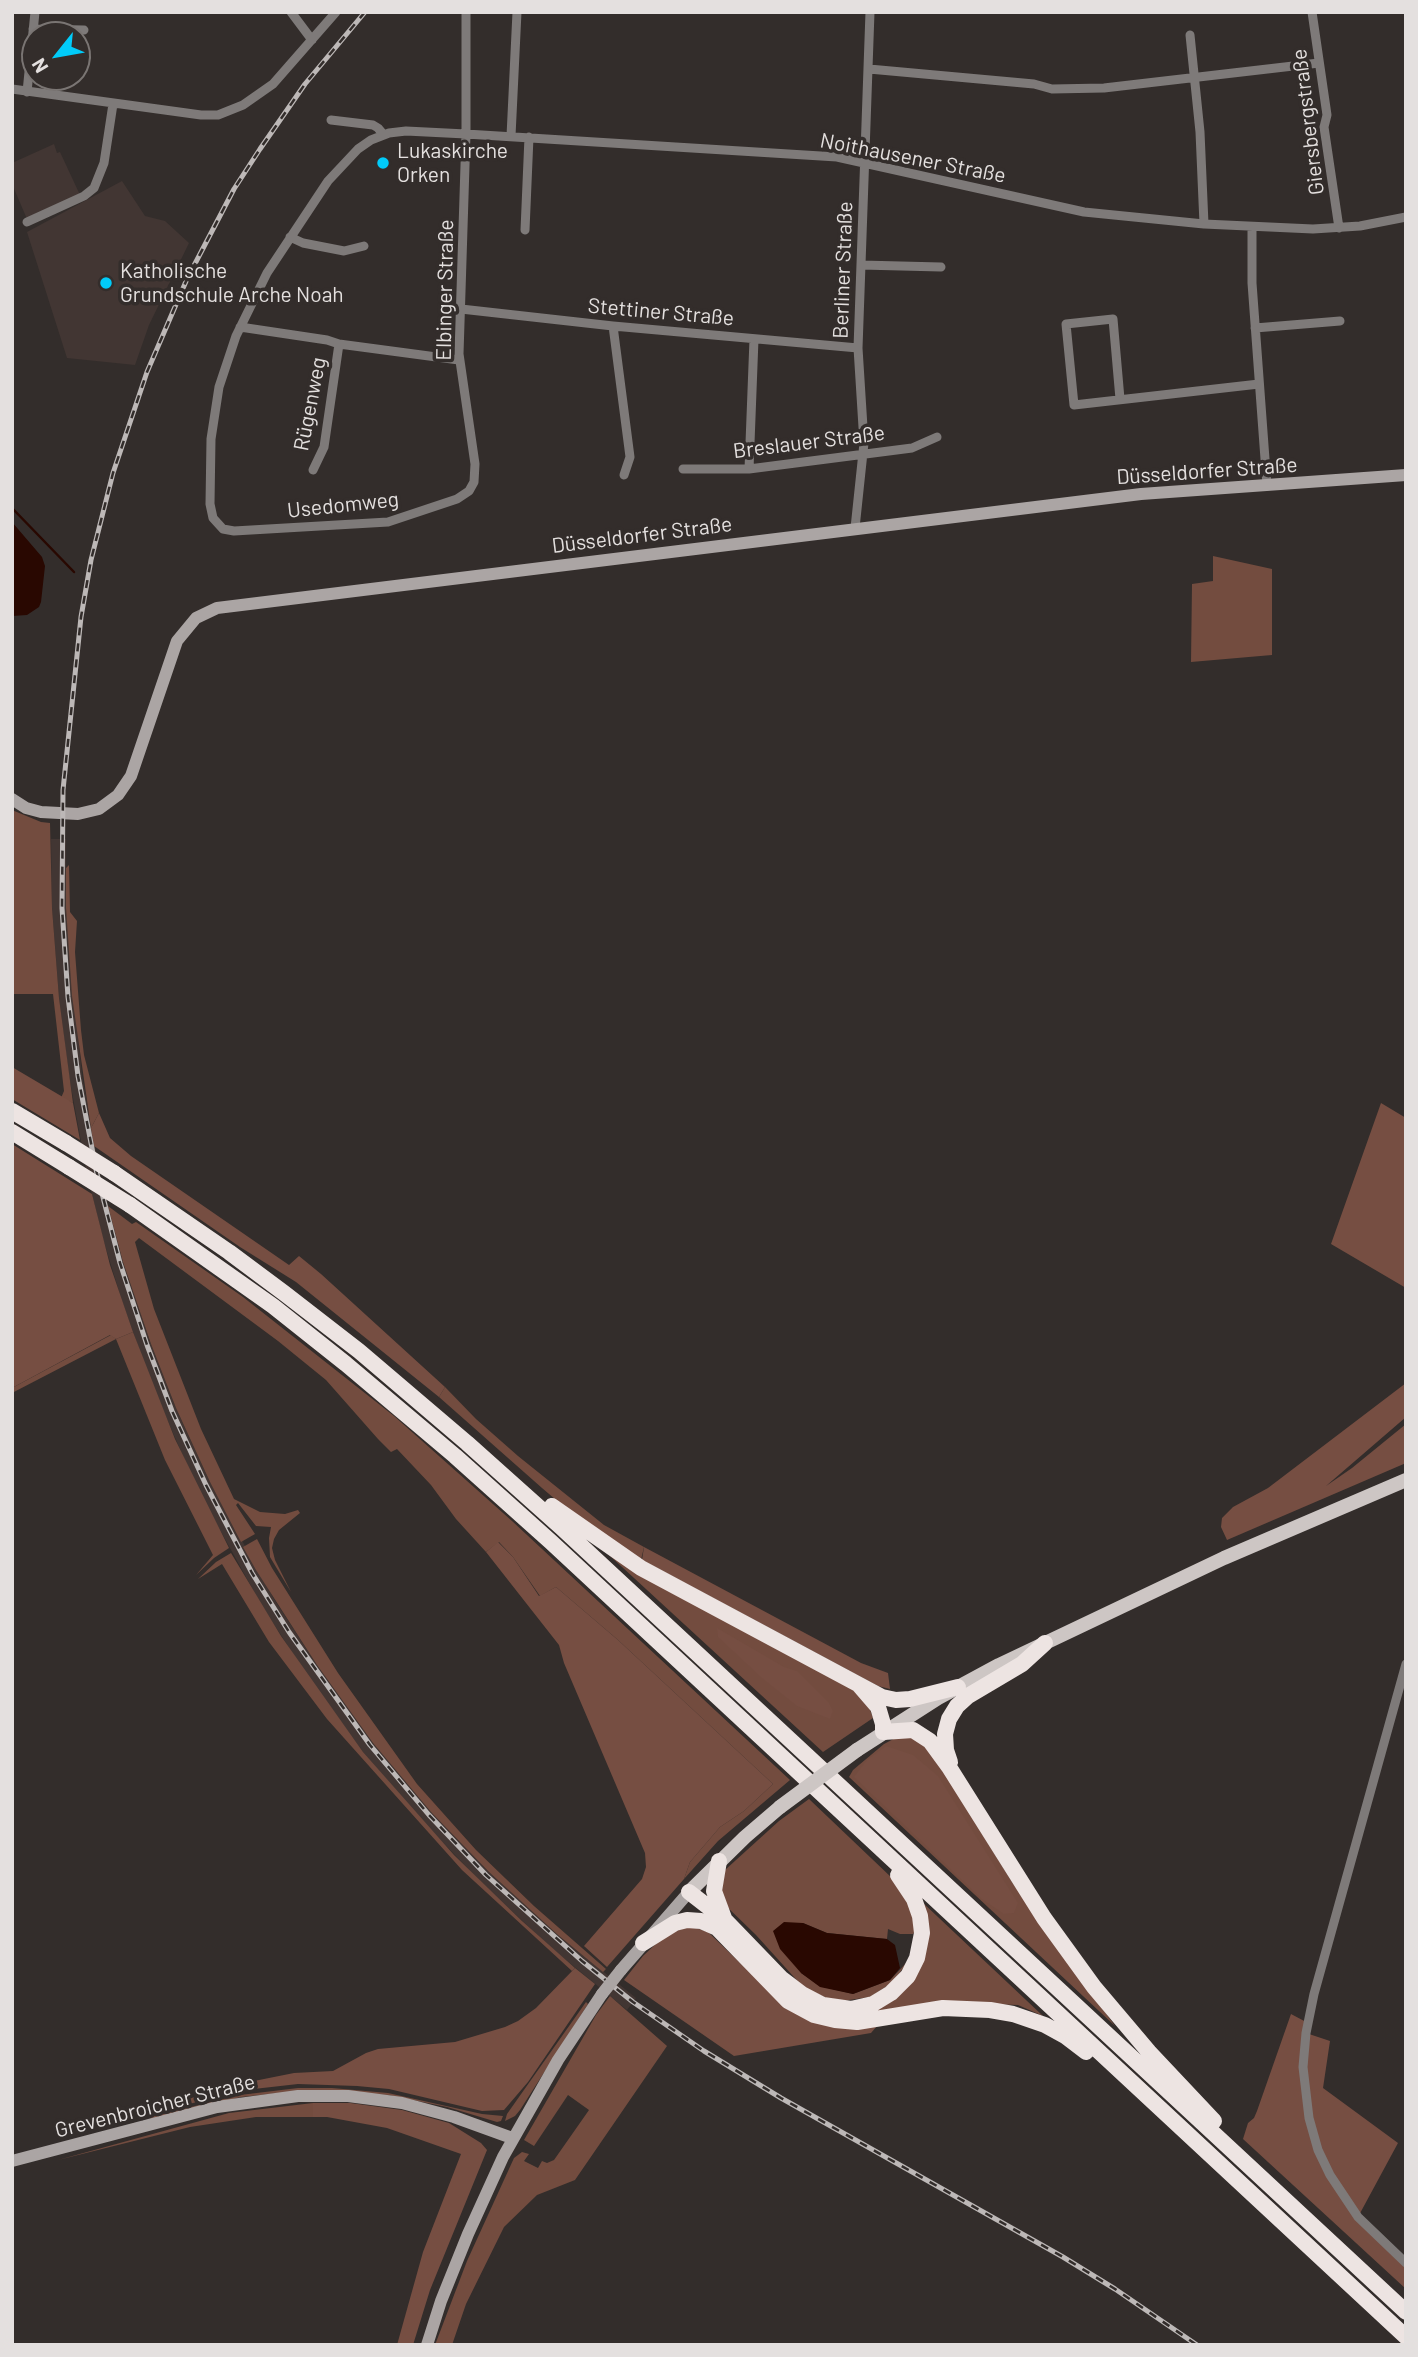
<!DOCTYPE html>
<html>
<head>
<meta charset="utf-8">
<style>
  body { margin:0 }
  #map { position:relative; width:1418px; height:2357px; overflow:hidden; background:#332d2b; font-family:Barlow,sans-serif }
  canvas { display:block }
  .frame { position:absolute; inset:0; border:14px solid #e4e0df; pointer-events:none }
  .north { position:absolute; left:21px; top:21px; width:70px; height:70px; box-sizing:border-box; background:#332d2b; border:2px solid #7a7573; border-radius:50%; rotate:239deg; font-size:19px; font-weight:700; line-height:28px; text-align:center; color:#e4e0df }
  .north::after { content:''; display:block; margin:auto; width:24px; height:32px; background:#01cbf9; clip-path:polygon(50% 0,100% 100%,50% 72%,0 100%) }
</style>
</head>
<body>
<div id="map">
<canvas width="1418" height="2357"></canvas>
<div class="frame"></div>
<div class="north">N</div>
</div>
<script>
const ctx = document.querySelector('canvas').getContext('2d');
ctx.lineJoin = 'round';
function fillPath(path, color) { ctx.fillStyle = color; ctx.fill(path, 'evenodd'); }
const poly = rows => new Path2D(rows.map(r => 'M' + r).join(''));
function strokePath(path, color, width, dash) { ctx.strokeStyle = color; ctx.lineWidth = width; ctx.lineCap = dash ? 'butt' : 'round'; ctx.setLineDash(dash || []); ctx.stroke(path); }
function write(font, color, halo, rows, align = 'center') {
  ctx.font = font + ' Barlow,sans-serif'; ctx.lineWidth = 7; ctx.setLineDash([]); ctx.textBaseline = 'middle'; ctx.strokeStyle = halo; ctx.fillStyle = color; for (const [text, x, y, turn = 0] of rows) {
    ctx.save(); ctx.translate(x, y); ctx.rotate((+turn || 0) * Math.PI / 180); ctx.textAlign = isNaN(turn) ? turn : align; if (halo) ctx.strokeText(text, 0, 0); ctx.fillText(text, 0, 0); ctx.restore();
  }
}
fillPath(poly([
  [54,144,57,153,60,152,80,195,27,219,12,184,12,163],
  [122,181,145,216,165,221,189,243,149,325,135,365,67,358,27,232],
  [51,839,66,839,66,908,82,1076,100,1174,123,1262,151,1344,176,1408,210,1482,274,1599,317,1665,373,1743,431,1812,489,1872,558,1935,636,1998,627,2010,549,1946,481,1882,423,1822,363,1752,305,1672,262,1606,198,1490,152,1385,122,1301,103,1239,87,1174,69,1076,59,998,52,908]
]), '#423633');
fillPath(poly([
  [1213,556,1272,569,1272,655,1191,662,1192,584,1213,581],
  [12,810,41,822,50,823,52,908,59,998,73,1103,61,1098,64,1091,53,994,12,994],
  [69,865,70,912,77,921,75,952,81,1030,84,1055,99,1113,91,1128,72,996,66,908,66,868],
  [108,1206,132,1224,136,1222,243,1297,394,1416,512,1521,790,1780,718,1841,684,1879,690,1862,720,1827,744,1811,773,1784,618,1640,556,1587,540,1596,513,1557,499,1542,486,1552,456,1519,431,1485,397,1449,391,1452,378,1439,326,1380,278,1341,139,1238,135,1242,154,1309,201,1429,234,1499,260,1512,285,1514,298,1510,300,1513,279,1530,274,1539,272,1548,275,1560,291,1592,270,1557,269,1538,271,1527,256,1526,238,1503,236,1505,255,1534,241,1542,210,1482,176,1408,151,1344,123,1262],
  [133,1332,175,1439,229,1548,214,1558,196,1575,213,1555,165,1460,116,1339,12,1393,12,1388,111,1335,116,1339],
  [445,1387,476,1419,518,1456,604,1525,644,1547,641,1560,569,1511,542,1488,439,1397],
  [257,1539,272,1568,338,1673,417,1784,476,1850,534,1906,606,1969,603,1972,558,1935,489,1872,431,1812,373,1743,317,1665,256,1570,243,1547],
  [231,1553,281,1636,363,1752,454,1855,522,1921,575,1968,572,1971,462,1870,327,1719,269,1642,222,1564,198,1579,216,1562],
  [609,1555,846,1683,868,1704,873,1718,823,1752],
  [903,1734,920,1739,939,1764,1012,1882,1115,2026,849,1777,853,1770,884,1744],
  [809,1799,892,1878,908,1902,913,1917,915,1931,913,1934,900,1934,888,1929,887,1939,827,1933,803,1923,801,1973,820,1986,853,1994,890,1980,909,1960,892,1983,870,1997,835,2002,803,1987,756,1935,723,1903,721,1895,725,1870,779,1821],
  [921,1901,1043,2016,1018,2005,932,2002,862,2016,904,1991],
  [610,1996,667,2046,575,2180,537,2195,504,2227,466,2304,452,2345,435,2345,467,2261,514,2158,522,2152,529,2154,524,2161,538,2168,542,2161,547,2163,554,2160,589,2110,568,2095,534,2146,524,2140,596,2015],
  [586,2002,588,2004,520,2110,515,2116,505,2121,507,2114],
  [244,2083,245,2090,145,2115,144,2112,145,2108,148,2110],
  [298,2088,332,2088,388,2093,482,2114,503,2116,501,2121,497,2122,447,2107,388,2095,299,2091,241,2097,151,2120,150,2117,240,2095],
  [313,2103,313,2117,256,2117,190,2127,58,2160,229,2113]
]), '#734c3f');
fillPath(poly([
  [12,1067,73,1103,80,1140,12,1099],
  [1381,1103,1406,1118,1406,1288,1331,1244],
  [99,1113,110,1138,131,1156,289,1265,299,1256,321,1274,445,1387,439,1397,296,1282,240,1247,94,1146,91,1128],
  [12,1144,92,1194,110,1265,133,1332,116,1339,110,1335,12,1388],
  [1406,1383,1406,1417,1326,1486,1352,1468,1406,1424,1406,1463,1227,1540,1221,1527,1222,1518,1233,1507,1268,1488],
  [498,1542,513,1557,539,1596,556,1587,618,1640,773,1784,744,1811,720,1827,690,1862,684,1879,607,1967,584,1946,642,1879,646,1867,645,1853,564,1663,559,1645,486,1552],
  [644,1547,861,1663,888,1673,890,1689,878,1686,642,1560],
  [717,1628,784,1667,797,1671,829,1703,833,1711,830,1719,797,1706,762,1678,718,1637],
  [886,1746,913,1755,938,1776,1018,1903,1014,1913,1004,1914,982,1899,854,1777,867,1760],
  [690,1926,708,1932,785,2006,877,2026,871,2033,734,2056,624,1980,643,1956,660,1940,670,1933],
  [575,1968,595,1984,528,2082,504,2110,482,2111,389,2089,357,2086,298,2084,245,2090,244,2083,294,2073,333,2071,366,2053,378,2049,455,2042,505,2027,518,2021,536,2008],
  [1291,2014,1308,2023,1306,2033,1330,2041,1323,2088,1398,2143,1358,2217,1406,2263,1406,2289,1243,2139,1248,2123,1254,2118,1257,2111],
  [313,2103,350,2103,402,2110,449,2123,481,2143,487,2150,430,2290,413,2345,397,2345,423,2252,461,2154,387,2128,327,2117,313,2117]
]), '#764e42');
fillPath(poly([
  [12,522,42,557,45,566,41,602,39,607,27,615,12,616],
  [784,1922,803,1923,827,1933,887,1939,895,1945,900,1968,890,1980,853,1994,820,1987,801,1973,780,1949,773,1931]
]), '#290801');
strokePath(poly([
  [12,508,74,572]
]), '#290801', 2.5);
strokePath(poly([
  [291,12,312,40],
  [466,12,466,134,459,354,475,464,474,482,469,491,457,499,388,522,234,531,223,529,213,518,210,504,211,439,219,387,236,336,267,273,328,181,358,149,371,140,389,133,406,131,466,134,837,157,1084,212,1204,224,1313,229,1360,226,1406,217],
  [1312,12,1327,115,1324,127,1339,228],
  [33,29,84,30],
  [1190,35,1200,132,1204,224],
  [869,69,1034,84,1052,89,1104,88,1319,63],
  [12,89,201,115,218,115,243,105,273,84,336,12],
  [27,92,35,12],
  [331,120,373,125,378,128,383,134],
  [511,136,517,12],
  [27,222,84,196,94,188,104,163,113,104],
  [1252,228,1252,283,1267,486],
  [525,230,529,137],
  [290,237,303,243,344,251,364,246],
  [861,265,941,267],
  [461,309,613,326,858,348],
  [613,326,630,457,624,475],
  [240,327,327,340,339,344,459,360],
  [1255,328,1340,321],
  [1120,399,1113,319,1066,324,1074,405,1259,384],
  [683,469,749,469,912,448,937,437],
  [749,469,754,339],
  [313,470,324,447,339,344],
  [855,528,864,443,858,348,870,12],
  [1406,1664,1314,1994,1306,2033,1303,2067,1309,2118,1318,2150,1330,2175,1358,2217,1406,2263]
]), '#7e7a79', 9);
strokePath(poly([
  [12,799,26,808,41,812,78,814,99,809,118,795,131,776,177,641,196,618,217,608,1141,494,1406,475],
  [621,1970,689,1892],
  [12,2161,217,2107,298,2096,348,2096,402,2103,454,2117,512,2138],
  [427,2345,441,2301,468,2234,503,2157,558,2060,602,1994]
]), '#aba5a4', 12);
strokePath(poly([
  [857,1750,938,1698,999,1665,1224,1558,1406,1480],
  [689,1892,745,1837,780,1807]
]), '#cdc6c4', 14);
strokePath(poly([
  [12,1111,66,1143],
  [12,1132,69,1167],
  [114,1173,229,1252,284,1293,359,1351,467,1443,562,1528,1406,2312],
  [130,1205,273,1306,346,1364,455,1456,551,1542,1406,2337],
  [552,1506,641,1568,882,1697,896,1700,910,1699,958,1687],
  [859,1685,878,1707,883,1724,883,1732,913,1730,930,1741,949,1767,1044,1918,1094,1987,1149,2052,1214,2121],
  [950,1762,946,1750,945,1734,949,1719,957,1706,968,1696,1022,1664,1045,1643],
  [719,1861,714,1891,724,1918],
  [689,1892,725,1920,781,1978,802,1994,823,2005,851,2009,873,2004,891,1993,908,1976,917,1958,922,1933,920,1916,914,1899,898,1875],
  [643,1943,675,1923,687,1920,701,1921,717,1928,788,2001,814,2015,835,2020,857,2022,943,2008,990,2010,1013,2014,1045,2025,1065,2036,1086,2052]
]), '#ede4e2', 16);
const rail = poly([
  [365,12,305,84,260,149,234,189,187,279,147,372,113,473,91,560,81,617,63,790,62,908,68,997,78,1076,97,1174,120,1263,147,1345,172,1411,206,1485,252,1573,289,1632,370,1745,429,1815,486,1875,582,1961,633,2002,704,2051,781,2098,1063,2257,1115,2289,1197,2345]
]);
strokePath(rail, '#bdb8b7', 5);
strokePath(rail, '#332d2b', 2.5, [8]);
strokePath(poly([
  [602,1994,621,1970]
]), '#aba5a4', 12);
strokePath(poly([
  [780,1807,857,1750]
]), '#cdc6c4', 14);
strokePath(poly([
  [66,1143,114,1173],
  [69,1167,130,1205]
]), '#ede4e2', 16);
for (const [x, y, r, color] of [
  [383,163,7,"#01cbf9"],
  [106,283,7,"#01cbf9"]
]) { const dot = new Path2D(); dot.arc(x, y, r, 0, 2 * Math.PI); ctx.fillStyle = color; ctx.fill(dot); strokePath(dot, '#332d2b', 2.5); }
write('21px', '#e4e0df', '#332d2b', [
  ["Giersbergstraße",1308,122,-97],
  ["Noithausener Straße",913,158,11],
  ["Berliner Straße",843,270,-88],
  ["Elbinger Straße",445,290,-89],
  ["Stettiner Straße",661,312,5],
  ["Rügenweg",310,404,-79],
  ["Breslauer Straße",809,442,-7],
  ["Düsseldorfer Straße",1207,471,-4],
  ["Usedomweg",343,505,-6],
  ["Düsseldorfer Straße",642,535,-7],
  ["Grevenbroicher Straße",155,2106,-14]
]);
write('21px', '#e4e0df', '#332d2b', [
  ["Lukaskirche",397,151],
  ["Orken",397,175],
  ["Katholische",120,271],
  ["Grundschule Arche Noah",120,295]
], 'left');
</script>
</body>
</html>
